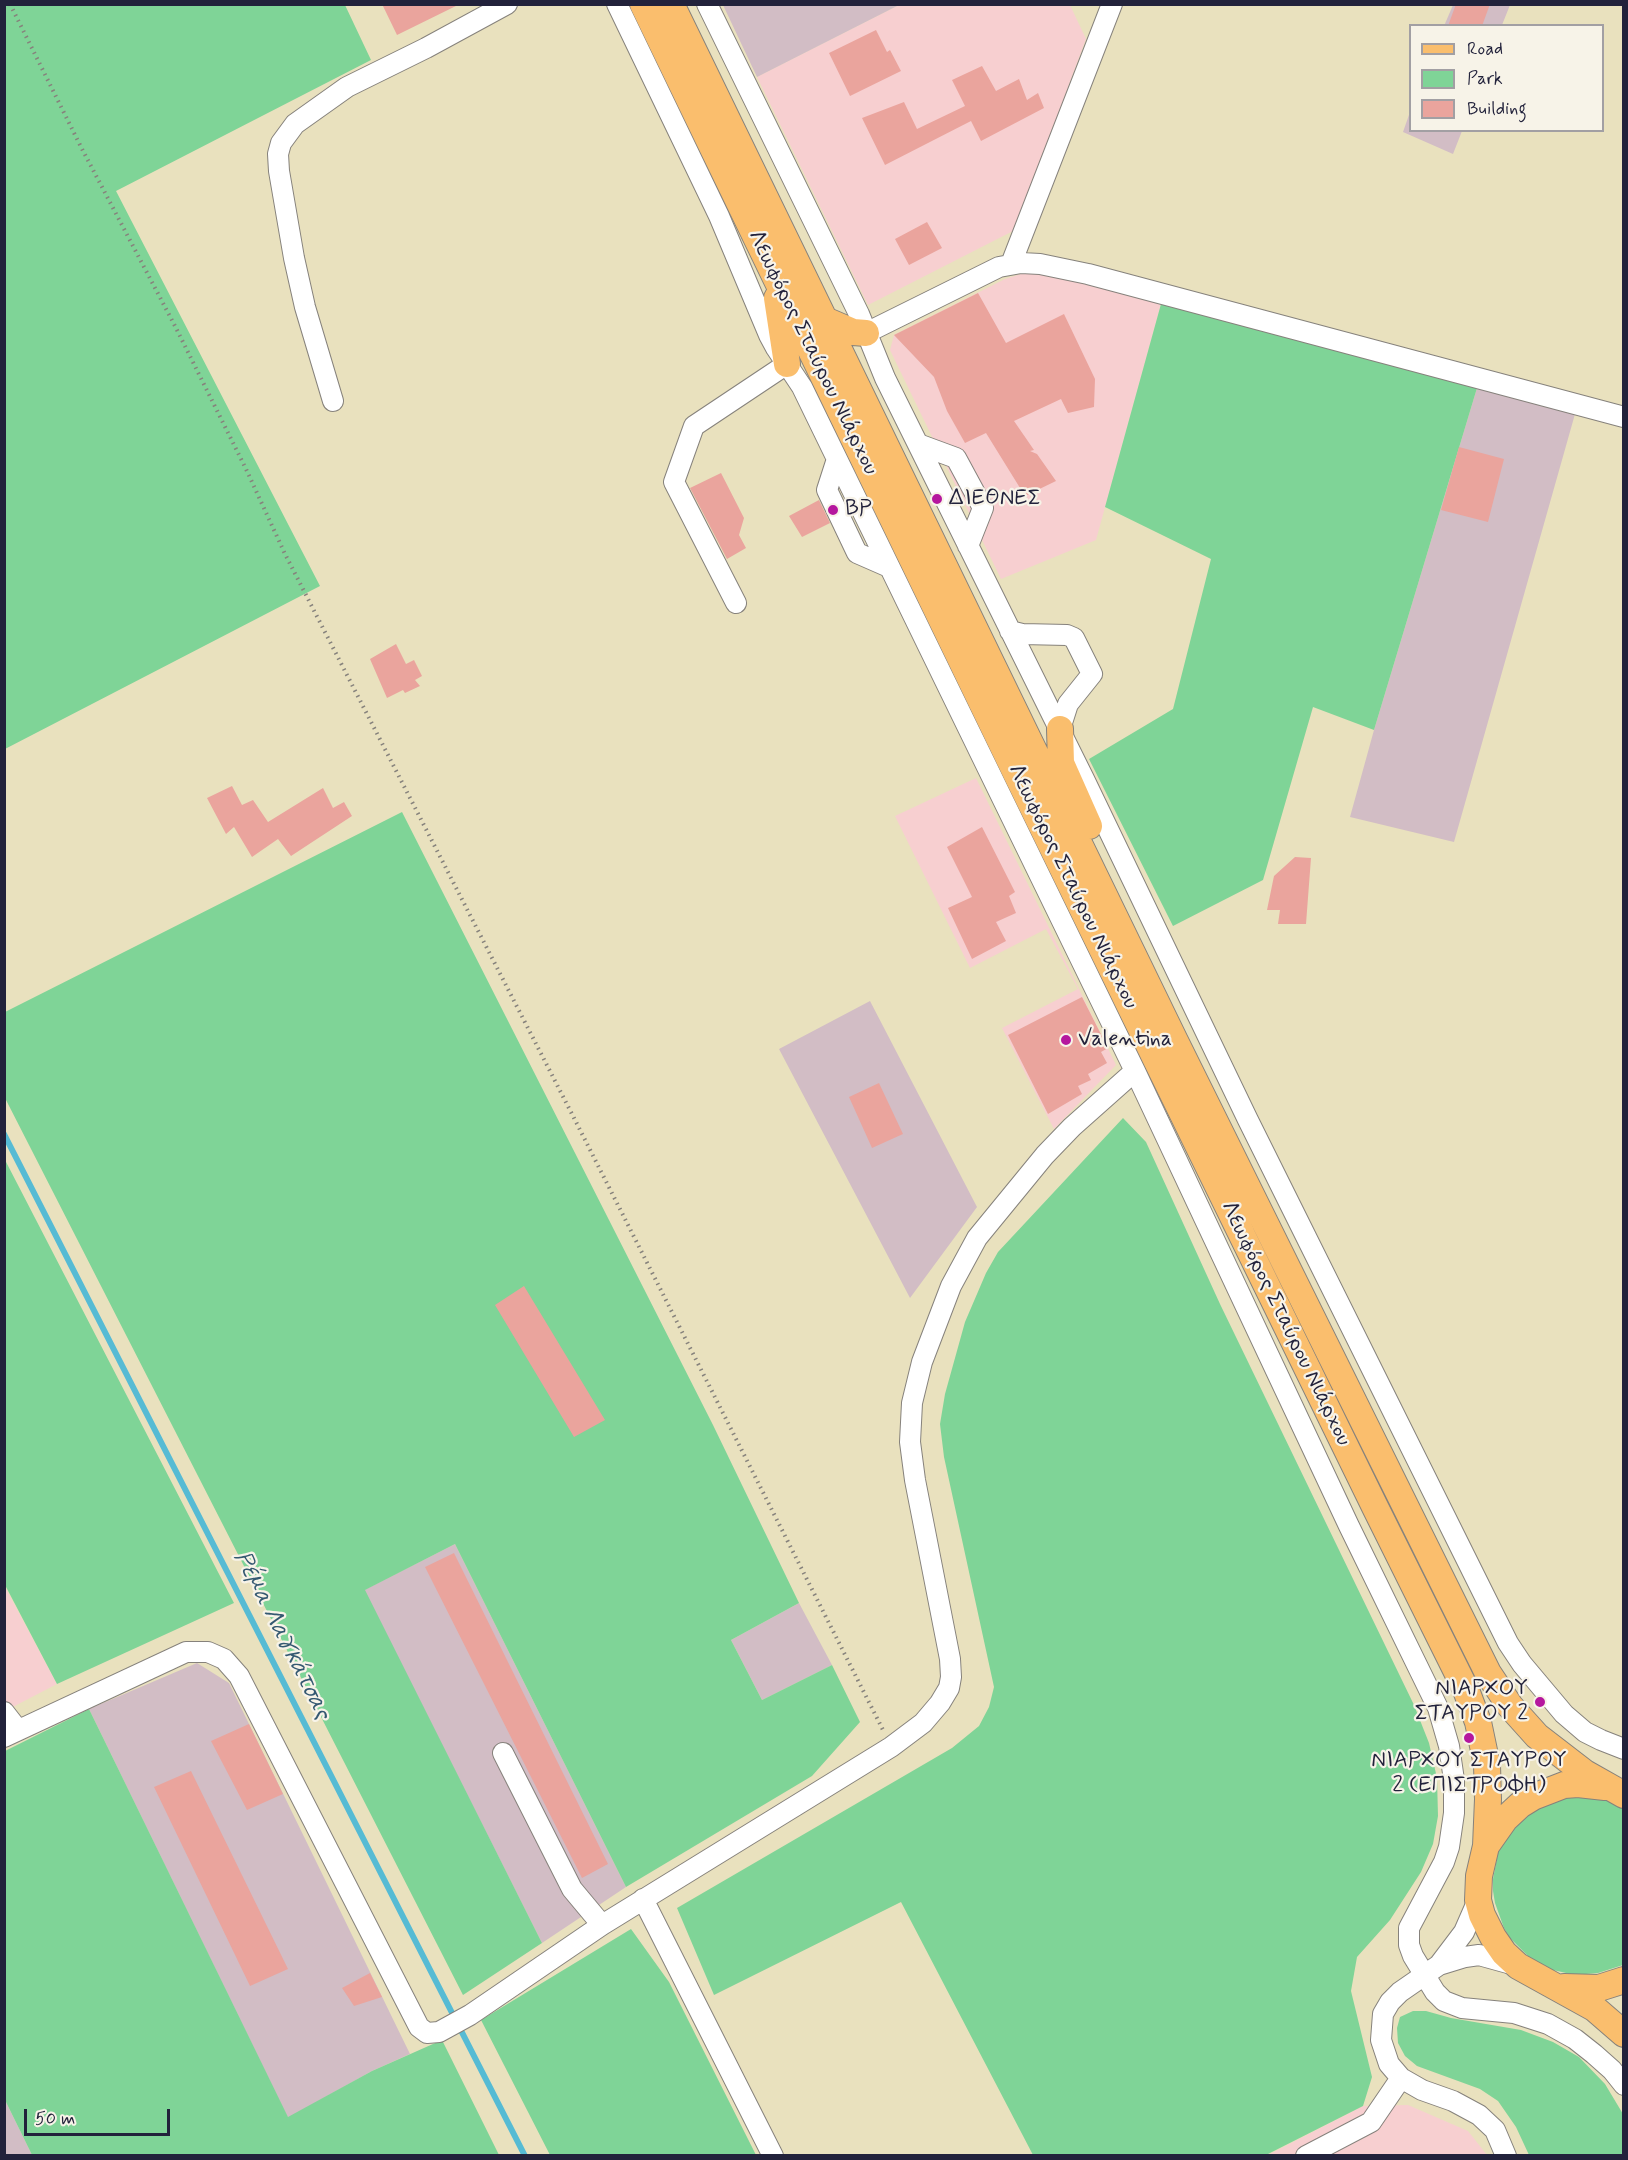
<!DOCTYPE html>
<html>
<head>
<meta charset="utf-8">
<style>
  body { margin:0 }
  #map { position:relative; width:1628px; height:2160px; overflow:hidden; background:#e9e1be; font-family:Mynerve,sans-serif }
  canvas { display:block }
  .frame { position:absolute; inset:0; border:6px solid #22223b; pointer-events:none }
  .legend { position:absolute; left:1409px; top:24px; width:195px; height:108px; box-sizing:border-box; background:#f7f3e8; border:2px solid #a29fa3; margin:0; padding:8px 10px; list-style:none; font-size:18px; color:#22223b }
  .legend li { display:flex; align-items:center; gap:12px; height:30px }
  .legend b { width:30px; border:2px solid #a29fa3 }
  .scale { position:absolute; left:24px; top:2109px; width:146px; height:27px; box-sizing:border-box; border:3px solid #22223b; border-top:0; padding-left:8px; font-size:18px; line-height:21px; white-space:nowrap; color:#22223b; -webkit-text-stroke:4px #f7f3e8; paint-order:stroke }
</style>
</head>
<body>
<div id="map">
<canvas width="1628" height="2160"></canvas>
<div class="frame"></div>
<ul class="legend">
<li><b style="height:8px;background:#fabe6d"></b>Road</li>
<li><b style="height:16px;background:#7fd497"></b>Park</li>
<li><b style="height:16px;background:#eaa49d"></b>Building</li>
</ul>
<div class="scale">50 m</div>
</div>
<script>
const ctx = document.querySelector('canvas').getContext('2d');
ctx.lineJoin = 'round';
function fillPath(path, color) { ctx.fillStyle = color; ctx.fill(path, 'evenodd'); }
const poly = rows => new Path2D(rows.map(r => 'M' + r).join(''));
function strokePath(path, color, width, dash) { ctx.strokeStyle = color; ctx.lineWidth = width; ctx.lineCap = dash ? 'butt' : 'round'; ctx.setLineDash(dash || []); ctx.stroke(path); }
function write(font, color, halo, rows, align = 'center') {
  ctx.font = font + ' Mynerve,sans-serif'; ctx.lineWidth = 4.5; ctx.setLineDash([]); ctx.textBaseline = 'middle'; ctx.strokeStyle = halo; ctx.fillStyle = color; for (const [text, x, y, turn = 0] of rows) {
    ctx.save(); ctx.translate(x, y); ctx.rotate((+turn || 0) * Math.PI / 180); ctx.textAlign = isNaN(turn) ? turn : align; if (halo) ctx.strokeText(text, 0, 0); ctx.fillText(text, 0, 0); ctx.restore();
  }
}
fillPath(poly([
  [899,5,1070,5,1086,39,1015,230,868,305,757,77],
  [1040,273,1055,275,1161,304,1096,540,1001,579,890,350,894,335,1005,279,1021,274],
  [976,778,1116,1065,1054,1129,1002,1028,1078,989,1046,929,970,968,895,816],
  [4,1585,57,1684,5,1711,4,1711],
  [1408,2105,1468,2131,1487,2155,1266,2156,1363,2106]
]), '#f7cfd0');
fillPath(poly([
  [723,5,899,5,757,77],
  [1453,5,1510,5,1502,25,1444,26],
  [1410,112,1410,130,1462,131,1453,154,1403,132],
  [1477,388,1575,414,1454,842,1350,817,1374,730],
  [870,1001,977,1207,910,1298,779,1049],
  [455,1544,626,1887,542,1943,364,1590],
  [799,1603,832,1665,762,1700,731,1640],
  [197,1663,229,1683,410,2054,372,2071,288,2118,89,1709],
  [5,2100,32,2155,5,2155]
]), '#d2bdc5');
fillPath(poly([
  [5,4,345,5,371,60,116,191,320,586,5,749],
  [1161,304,1477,388,1374,730,1313,707,1263,880,1173,926,1089,759,1173,709,1211,559,1105,507],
  [402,812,713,1425,799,1603,731,1640,762,1700,832,1665,860,1722,812,1776,626,1887,455,1544,365,1590,542,1943,463,1995,5,1098,5,1012],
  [1123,1118,1146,1142,1220,1304,1414,1705,1429,1743,1437,1778,1438,1816,1433,1844,1421,1872,1390,1920,1357,1957,1351,1991,1372,2077,1363,2106,1266,2155,1033,2155,901,1902,714,1995,677,1908,952,1748,979,1726,989,1707,994,1687,944,1457,940,1424,945,1394,965,1322,986,1273,998,1252],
  [4,1158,234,1603,57,1684,5,1585],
  [89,1709,288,2117,372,2071,442,2040,499,2155,32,2155,5,2100,5,1751],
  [1576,1795,1604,1797,1623,1806,1623,1965,1598,1973,1575,1975,1553,1970,1529,1957,1510,1938,1504,1928,1495,1903,1493,1891,1493,1879,1498,1853,1504,1841,1520,1821,1547,1803],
  [631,1929,669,1982,756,2155,550,2155,481,2020],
  [1413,2011,1426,2011,1451,2018,1521,2030,1553,2042,1579,2057,1605,2084,1623,2114,1623,2155,1529,2155,1516,2127,1498,2101,1480,2089,1417,2066,1405,2056,1398,2043,1397,2028,1400,2017]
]), '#7fd497');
strokePath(poly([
  [4,1134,525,2156]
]), '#56bbd4', 6);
fillPath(poly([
  [382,4,460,4,397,35],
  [1456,4,1490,4,1482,26,1448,26],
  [876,30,887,52,890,50,901,71,850,96,829,53],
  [982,66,996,91,1019,79,1027,100,1038,93,1044,108,981,141,971,121,885,165,862,118,904,102,917,129,965,106,952,80],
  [927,222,942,248,909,265,895,239],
  [978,293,1006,343,1064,314,1095,379,1094,407,1068,413,1061,399,1014,421,1034,450,1030,451,1037,454,1056,481,1025,496,986,433,965,443,947,411,934,377,894,335],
  [1459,447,1504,459,1488,522,1441,510],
  [721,473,744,518,739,535,746,548,727,559,690,488],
  [819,500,830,523,802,537,789,516],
  [396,644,406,664,414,660,422,676,415,680,420,686,405,693,403,690,387,698,370,659],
  [232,786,242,805,253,800,268,822,323,788,333,808,344,802,352,816,291,856,278,839,252,857,234,827,226,834,207,798],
  [982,827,1015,892,1009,896,1016,913,996,922,1006,941,972,959,948,908,972,897,947,847],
  [1295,857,1311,858,1306,924,1278,924,1280,910,1267,910,1274,876],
  [1082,997,1108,1048,1101,1052,1107,1063,1088,1074,1091,1080,1078,1086,1082,1094,1048,1114,1008,1035],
  [879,1083,903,1134,872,1148,849,1097],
  [524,1286,605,1420,574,1437,495,1305],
  [454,1553,608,1864,582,1878,425,1567],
  [249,1724,283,1794,247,1810,211,1741],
  [191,1771,288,1969,250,1986,154,1787],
  [370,1973,382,1997,354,2006,342,1988]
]), '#eaa49d');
const minor = poly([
  [617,4,719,216,769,335,776,348,802,387,1135,1071,1349,1526,1438,1708,1449,1746,1454,1780,1454,1813,1449,1847,1444,1862,1409,1928,1409,1945,1413,1956,1435,1992,1444,2001,1462,2008,1514,2013,1548,2024,1575,2039,1594,2054,1612,2070,1624,2085],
  [707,4,859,314,885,378,1084,779,1248,1120,1508,1643,1522,1664,1564,1714,1585,1732,1601,1740,1624,1749],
  [1011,264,1112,4],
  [866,333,999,267,1021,263,1040,264,1088,274,1624,417],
  [333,401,305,307,294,258,279,171,278,154,281,143,295,124,347,87,426,48,507,4],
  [918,444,956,458,983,508,968,546],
  [837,459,827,490,857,553,889,567],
  [736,603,674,482,694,426,787,364],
  [1010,631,1022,634,1067,635,1074,638,1092,674,1068,704,1060,729],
  [4,1712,18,1730],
  [4,1737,186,1652,208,1652,224,1659,239,1676,419,2027,427,2033,439,2032,470,2015,602,1925,891,1747,923,1723,940,1703,949,1688,951,1677,950,1659,915,1480,910,1442,912,1403,922,1362,951,1286,977,1238,1045,1155,1072,1127,1135,1071],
  [503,1753,572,1889,602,1925],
  [643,1899,773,2156],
  [1478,1900,1464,1932,1439,1965,1400,1992,1390,2002,1383,2014,1381,2040,1389,2064,1401,2078,1422,2090,1453,2101,1479,2115,1495,2130,1506,2156],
  [1439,1965,1465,1957,1479,1955,1515,1965],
  [1306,2156,1371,2122,1401,2078]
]);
const major = poly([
  [643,4,1015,771,1376,1509,1466,1690,1478,1722,1487,1765,1488,1799,1486,1846],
  [671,4,1175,1041,1488,1673,1510,1706,1537,1736,1585,1773,1624,1795],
  [777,298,787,364],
  [825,320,853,332,866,333],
  [1060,729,1061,763,1089,826],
  [1605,1787,1578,1784,1564,1785,1533,1797,1520,1805,1505,1819,1486,1846,1479,1876,1478,1900,1482,1915,1493,1937,1504,1953,1518,1966,1594,2008,1624,2034],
  [1564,1987,1599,1988,1624,1980]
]);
strokePath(minor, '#86827c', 22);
strokePath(major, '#86827c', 28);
strokePath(poly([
  [10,4,81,147,175,326,246,469,285,554,573,1116,883,1730]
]), '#86827c', 4, [1.5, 4.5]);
strokePath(minor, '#fff', 20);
strokePath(major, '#fabe6d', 26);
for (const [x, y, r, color] of [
  [937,499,6,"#b5179e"],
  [833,510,6,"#b5179e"],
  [1066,1040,6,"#b5179e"],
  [1540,1702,6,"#b5179e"],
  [1469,1738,6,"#b5179e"]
]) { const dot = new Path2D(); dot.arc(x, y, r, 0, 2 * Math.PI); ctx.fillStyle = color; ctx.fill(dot); strokePath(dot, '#f7f3e8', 2); }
write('22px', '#22223b', '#f7f3e8', [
  ["Λεωφόρος Σταύρου Νιάρχου",812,353,64],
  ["Λεωφόρος Σταύρου Νιάρχου",1072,887,64],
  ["Λεωφόρος Σταύρου Νιάρχου",1285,1324,64]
]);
write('22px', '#22223b', '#f7f3e8', [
  ["ΔΙΕΘΝΕΣ",949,499],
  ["BP",845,510],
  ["Valentina",1078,1040],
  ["ΝΙΑΡΧΟΥ",1528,1689,"right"],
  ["ΣΤΑΥΡΟΥ 2",1528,1714,"right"],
  ["ΝΙΑΡΧΟΥ ΣΤΑΥΡΟΥ",1469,1761,"center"],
  ["2 (ΕΠΙΣΤΡΟΦΗ)",1469,1786,"center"]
], 'left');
write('italic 24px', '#345871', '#f7f3e8', [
  ["Ρέμα Λαγκάτσας",281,1636,63]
]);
</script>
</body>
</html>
